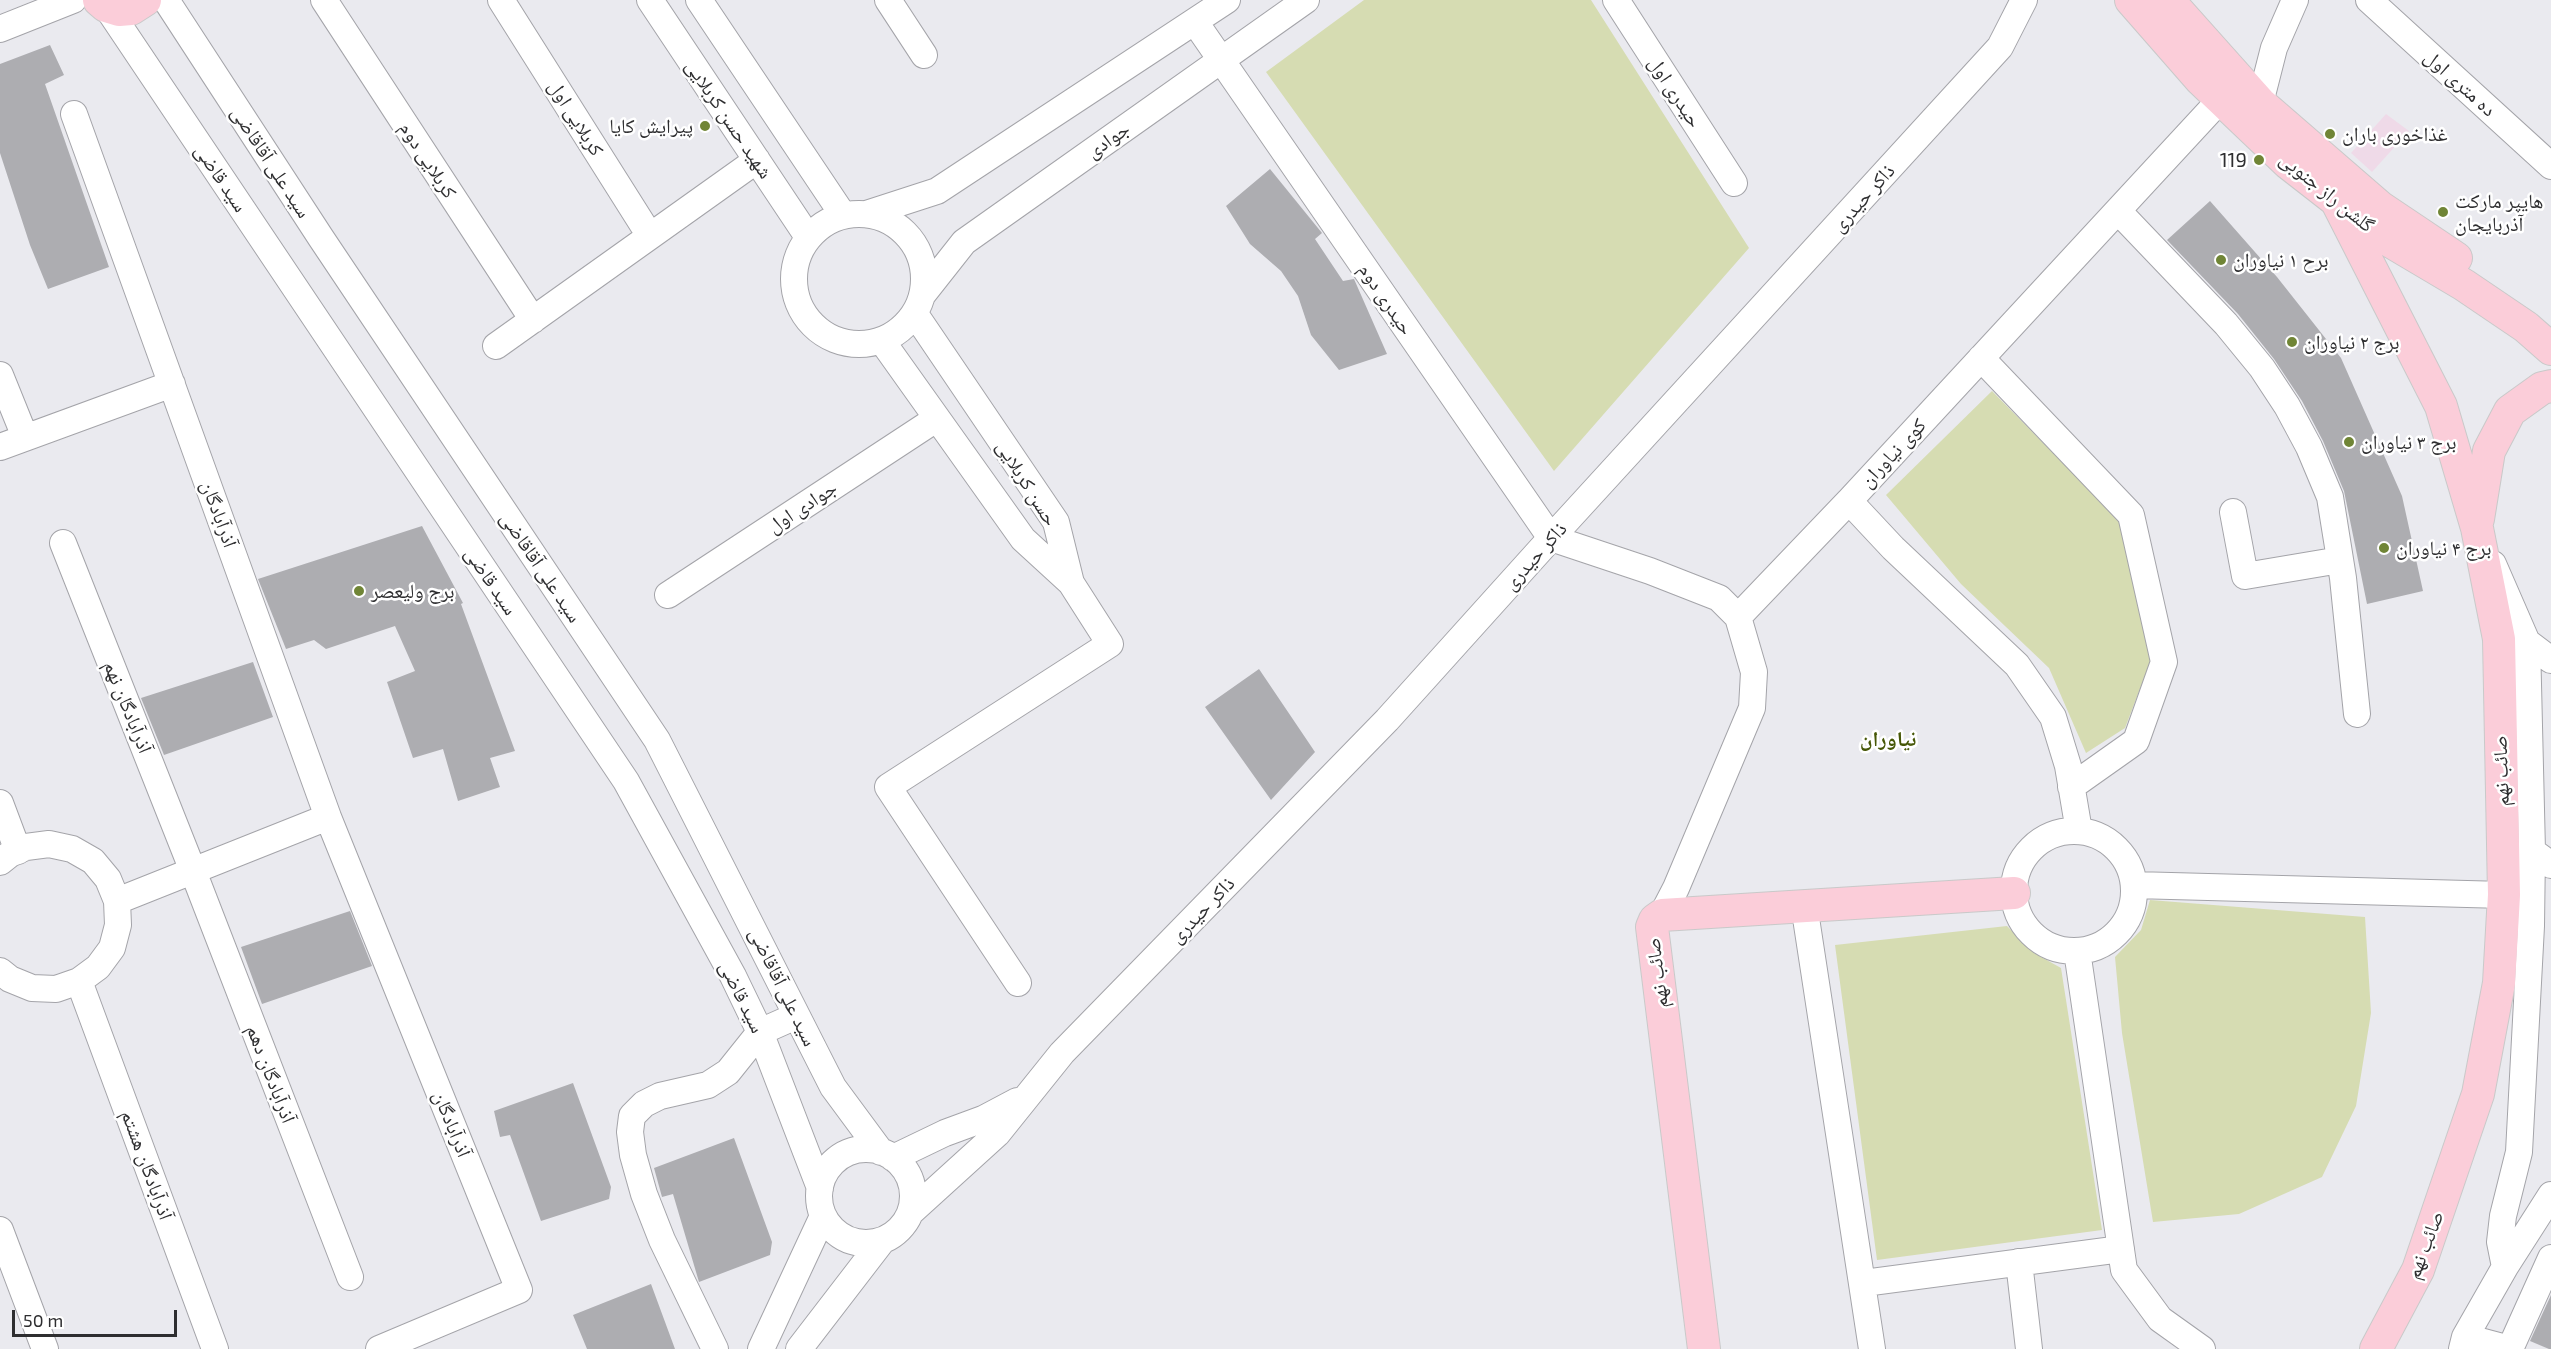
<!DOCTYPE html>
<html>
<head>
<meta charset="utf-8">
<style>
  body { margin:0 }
  #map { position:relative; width:2551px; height:1349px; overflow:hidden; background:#eaeaef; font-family:"Exo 2",sans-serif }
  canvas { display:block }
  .scale { position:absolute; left:12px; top:1310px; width:165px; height:27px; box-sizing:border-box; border:3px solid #2e2e30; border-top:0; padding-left:8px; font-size:18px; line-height:21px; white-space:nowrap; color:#2e2e30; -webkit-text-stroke:4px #fff; paint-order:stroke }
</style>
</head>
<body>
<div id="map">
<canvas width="2551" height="1349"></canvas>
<div class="scale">50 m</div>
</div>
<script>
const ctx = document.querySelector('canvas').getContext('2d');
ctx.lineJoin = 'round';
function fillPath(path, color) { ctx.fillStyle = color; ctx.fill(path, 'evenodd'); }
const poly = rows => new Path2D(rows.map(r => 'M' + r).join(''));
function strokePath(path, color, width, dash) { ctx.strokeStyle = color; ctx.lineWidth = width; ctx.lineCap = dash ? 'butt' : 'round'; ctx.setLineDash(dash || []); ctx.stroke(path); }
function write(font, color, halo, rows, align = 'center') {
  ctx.font = font + ' "Exo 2","Noto Naskh Arabic",sans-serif'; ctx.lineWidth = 5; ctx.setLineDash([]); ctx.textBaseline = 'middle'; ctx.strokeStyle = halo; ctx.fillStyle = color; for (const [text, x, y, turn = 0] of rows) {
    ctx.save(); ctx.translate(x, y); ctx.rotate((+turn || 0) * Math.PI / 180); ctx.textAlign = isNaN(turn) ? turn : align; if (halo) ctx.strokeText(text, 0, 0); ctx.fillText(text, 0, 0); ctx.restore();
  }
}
fillPath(poly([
  [2386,114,2409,131,2372,172,2351,153]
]), '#efdae8');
fillPath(poly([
  [1364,0,1591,0,1749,248,1554,471,1266,72],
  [1992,391,2120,521,2151,660,2125,728,2086,753,2049,668,1961,584,1886,495],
  [2150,900,2365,917,2371,1013,2356,1106,2322,1177,2239,1214,2153,1222,2122,1033,2115,957,2141,930],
  [2007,926,2034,953,2061,968,2102,1230,1877,1260,1835,945]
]), '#d6dcb2');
fillPath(poly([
  [50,45,64,75,45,84,109,267,48,289,30,245,0,153,0,64],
  [1270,169,1322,233,1315,239,1343,281,1354,279,1387,354,1339,370,1311,335,1298,296,1281,271,1250,244,1226,206],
  [2210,201,2277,277,2341,358,2402,496,2423,591,2367,604,2344,491,2323,441,2302,401,2274,359,2238,314,2167,240],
  [422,526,463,603,461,604,515,751,490,758,500,787,458,801,443,749,413,758,387,682,415,671,395,626,326,649,314,640,286,649,258,579],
  [253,662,273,717,164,755,141,698],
  [1259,669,1315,752,1271,800,1205,707],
  [350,911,372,966,262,1004,241,947],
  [573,1083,611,1187,609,1199,541,1221,510,1135,500,1137,494,1111],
  [734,1138,772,1242,770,1255,699,1282,673,1194,662,1197,654,1168],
  [651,1284,675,1349,587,1349,573,1315],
  [2551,1295,2551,1349,2549,1349,2530,1341]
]), '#adadb1');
const minor = poly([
  [166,0,321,238,657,740,833,1087,881,1152],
  [324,0,533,320],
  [501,0,650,236],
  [650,0,808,237],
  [699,0,843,215],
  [888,0,924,55],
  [1616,0,1734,183],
  [2369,0,2551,166],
  [106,6,626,781,733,976,760,1032,820,1188],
  [1195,22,1551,538,1650,571,1719,598,1738,617,1754,672,1752,708,1676,888,1662,915],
  [0,29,73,0],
  [2260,103,2274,48,2295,0],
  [74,114,328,817,519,1290,379,1349],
  [2118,211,2226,324,2262,368,2287,406,2309,447,2330,497,2343,578,2357,714],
  '794 279a65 65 0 1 1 130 0a65 65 0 1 1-130 0Z',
  [866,214,937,191,1227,0],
  [923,294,964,242,1306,0],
  [882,341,1023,539,1071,583,1056,522,915,314],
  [496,346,757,160],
  [1981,358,2131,515,2164,662,2136,741,2071,787],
  [0,375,25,437],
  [0,447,172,384],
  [2233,512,2245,576,2340,560],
  [63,543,193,871,350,1277],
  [2493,564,2527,642,2532,851,2551,865],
  [668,595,936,419],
  [1738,617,1849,501],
  [2527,642,2551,660],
  [0,803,18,851],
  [2079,831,2068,766,2053,717,2017,665,1893,548,1849,501,2220,100],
  '2014 891a60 60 0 1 1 120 0a60 60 0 1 1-120 0Z',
  [0,862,10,854,26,847,49,844,72,849,93,861,108,879,117,901,118,925,112,948,98,967,79,981,56,989,32,988,10,979,0,971],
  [2134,885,2504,895],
  [117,901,328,817],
  [1804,905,1872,1349],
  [2077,951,2124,1270,2160,1319,2202,1349],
  [79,981,215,1349],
  [1018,983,888,787,1110,644,1071,583],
  '819 1196a47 47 0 1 1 94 0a47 47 0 1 1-94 0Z',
  [893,1158,945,1133,983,1119,1017,1101],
  [910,1213,997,1134,1062,1053,1387,720,1551,538,2000,47,2024,0],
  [0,1230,45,1349],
  [2019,1262,2029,1349],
  [2505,1267,2500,1242,2503,1216,2519,1152,2531,926,2532,851],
  [1864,1283,2121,1249],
  [2465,1337,2510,1349],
  [715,1349,662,1240,644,1194,633,1155,630,1132,632,1116,644,1104,660,1096,708,1085,728,1072,760,1032,796,1016],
  [761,1349,823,1216],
  [799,1349,882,1241],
  [2462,1349,2465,1337,2505,1267,2551,1195],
  [2510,1349,2551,1258]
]);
const major = poly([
  [99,0,106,6,119,10,131,9,145,0],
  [2131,0,2201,80,2288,163,2383,237,2464,285,2526,327,2551,349],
  [2168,0,2260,103,2380,207,2456,258],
  [2337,202,2441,406,2477,528,2499,639,2504,895,2499,983,2478,1094,2418,1270,2376,1349],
  [2478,519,2489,451,2510,411,2542,388,2551,386],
  [1704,1349,1652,927,1655,920,1662,915,2014,893]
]);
strokePath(minor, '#a4a4a9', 28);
strokePath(major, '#c9c9c9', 34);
strokePath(minor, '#fff', 26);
strokePath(major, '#fbcdd9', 32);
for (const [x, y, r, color] of [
  [705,126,6,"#708536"],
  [2330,134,6,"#708536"],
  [2259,160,6,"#708536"],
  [2443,212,6,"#708536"],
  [2221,260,6,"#708536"],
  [2292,342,6,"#708536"],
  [2349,442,6,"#708536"],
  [2384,548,6,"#708536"],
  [359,591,6,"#708536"]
]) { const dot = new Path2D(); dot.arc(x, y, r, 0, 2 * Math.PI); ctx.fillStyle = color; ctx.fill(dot); strokePath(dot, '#fff', 2); }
write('20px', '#2e2e30', '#fff', [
  ["ده متری اول",2460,83,42],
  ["حیدری اول",1675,92,57],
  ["کربلایی اول",576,118,58],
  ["شهید حسن کربلایی",729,119,56],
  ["جوادی",1108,140,-35],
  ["کربلایی دوم",428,160,57],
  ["سید علی آقاقاضی",271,162,57],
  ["سید قاضی",221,178,56],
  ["گلشن راز جنوبی",2327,192,39],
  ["ذاکر حیدری",1863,198,-48],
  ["حیدری دوم",1386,299,56],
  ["کوی نیاوران",1893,453,-47],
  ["حسن کربلایی",1027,483,58],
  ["جوادی اول",802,507,-33],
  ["آذرآبادگان",219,514,70],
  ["ذاکر حیدری",1535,556,-48],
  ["سید علی آقاقاضی",541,567,56],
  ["سید قاضی",491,581,56],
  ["آذرآبادگان نهم",128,707,68],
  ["صائب نهم",2501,771,-92],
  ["ذاکر حیدری",1202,910,-46],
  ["صائب نهم",1657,973,-97],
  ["سید علی آقاقاضی",783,987,64],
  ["سید قاضی",742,997,64],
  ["آذرآبادگان دهم",271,1074,69],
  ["آذرآبادگان",452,1124,68],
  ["آذرآبادگان هشتم",147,1165,70],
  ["صائب نهم",2425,1245,-69]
]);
write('20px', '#2e2e30', '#fff', [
  ["پیرایش کایا",693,126,"right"],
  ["غذاخوری باران",2342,134],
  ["119",2247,160,"right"],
  ["هایپر مارکت",2455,201],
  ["آذربایجان",2455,224],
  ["برح ۱ نیاوران",2233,260],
  ["برج ۲ نیاوران",2304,342],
  ["برج ۳ نیاوران",2361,442],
  ["برج ۴ نیاوران",2396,548],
  ["برج ولیعصر",371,591]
], 'left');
write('bold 21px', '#465707', '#fff', [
  ["نیاوران",1888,739]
]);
</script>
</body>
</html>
